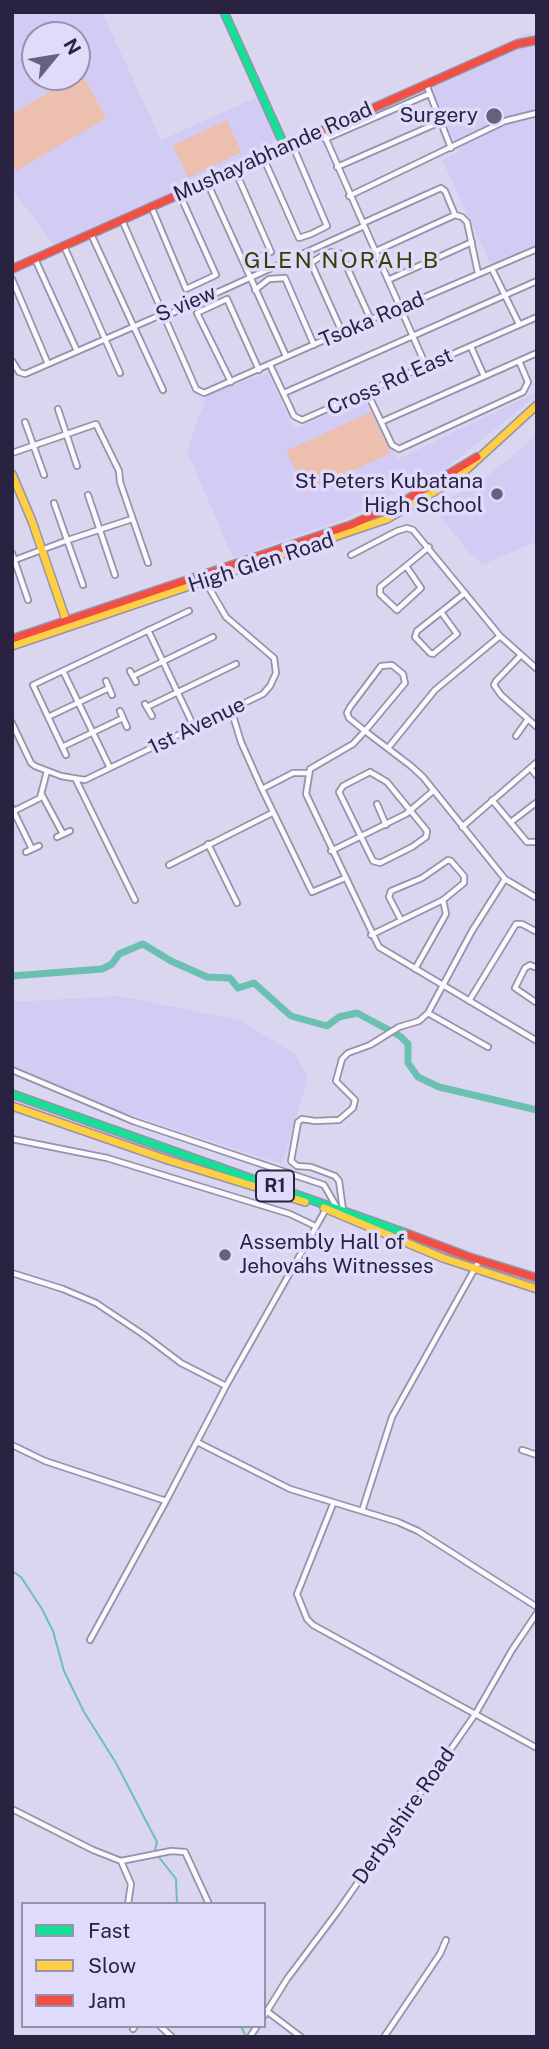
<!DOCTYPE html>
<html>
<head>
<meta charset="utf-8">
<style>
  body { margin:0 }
  #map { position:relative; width:549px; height:2049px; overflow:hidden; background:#dbd6f0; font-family:"Public Sans",sans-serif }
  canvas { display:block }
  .frame { position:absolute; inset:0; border:14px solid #292240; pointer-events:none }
  .legend { position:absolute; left:21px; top:1902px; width:245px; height:126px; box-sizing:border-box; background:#e0dbfb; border:2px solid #9791b0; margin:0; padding:9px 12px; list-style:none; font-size:21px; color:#292240 }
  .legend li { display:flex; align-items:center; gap:14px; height:35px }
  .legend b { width:35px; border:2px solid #9791b0 }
  .north { position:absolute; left:21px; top:21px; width:70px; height:70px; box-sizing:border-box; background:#e0dbfb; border:2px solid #9791b0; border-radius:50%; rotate:60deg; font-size:19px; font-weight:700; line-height:28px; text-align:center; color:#292240 }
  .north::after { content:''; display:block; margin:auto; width:24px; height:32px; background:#67617e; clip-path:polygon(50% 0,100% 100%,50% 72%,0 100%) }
</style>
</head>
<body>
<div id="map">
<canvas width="549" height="2049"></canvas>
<div class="frame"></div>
<ul class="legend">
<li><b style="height:9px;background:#16e098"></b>Fast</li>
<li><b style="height:9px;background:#ffcf43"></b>Slow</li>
<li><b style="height:9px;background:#f24e42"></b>Jam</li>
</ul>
<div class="north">N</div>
</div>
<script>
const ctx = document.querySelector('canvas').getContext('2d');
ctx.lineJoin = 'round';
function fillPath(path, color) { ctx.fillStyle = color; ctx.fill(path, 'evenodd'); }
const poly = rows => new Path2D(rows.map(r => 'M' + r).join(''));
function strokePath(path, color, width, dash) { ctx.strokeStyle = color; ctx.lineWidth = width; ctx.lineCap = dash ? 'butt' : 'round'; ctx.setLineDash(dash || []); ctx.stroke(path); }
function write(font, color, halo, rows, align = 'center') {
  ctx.font = font + ' "Public Sans",sans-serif'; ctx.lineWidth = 7; ctx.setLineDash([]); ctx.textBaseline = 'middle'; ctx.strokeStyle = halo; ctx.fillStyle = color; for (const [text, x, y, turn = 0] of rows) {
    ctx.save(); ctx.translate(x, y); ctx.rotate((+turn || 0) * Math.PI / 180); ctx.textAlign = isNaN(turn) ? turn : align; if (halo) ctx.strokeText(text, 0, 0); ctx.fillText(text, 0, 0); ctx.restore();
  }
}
fillPath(poly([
  [12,12,102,12,161,140,257,97,276,138,267,150,54,245,12,189],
  [35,35,77,35,77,77,35,77],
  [537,33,537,247,492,267,442,160,459,152,427,79,525,34],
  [268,373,294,429,366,398,398,459,533,394,537,390,537,395,432,480,415,491,411,484,347,518,233,558,187,451,207,394],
  [537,434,537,541,482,565,475,555,472,556,433,507,482,480,515,454],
  [119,996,240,1020,295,1054,308,1077,282,1164,12,1076,12,1002]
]), '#d2cbf3');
fillPath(poly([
  [81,73,106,118,16,171,12,164,12,114],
  [227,120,241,152,188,178,173,145],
  [371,412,391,453,306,492,286,451]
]), '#ecbfaf');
strokePath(poly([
  [12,1571,21,1577,42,1609,53,1631,64,1671,84,1712,116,1763,157,1842,155,1850],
  [158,1856,176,1879,177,1904],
  [241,2026,246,2037]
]), '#6cc0b2', 2);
strokePath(poly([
  [12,976,102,969,112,964,119,954,143,944,171,961,207,977,230,978,238,988,254,983,291,1016,327,1026,339,1017,357,1013,400,1036,408,1044,408,1063,418,1077,439,1087,537,1110]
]), '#6cc0b2', 7);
const street = poly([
  [426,84,451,148],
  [322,130,426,366],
  [325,139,429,94],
  [263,157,299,238,311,234,327,226,292,144],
  [337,167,440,122],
  [235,170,271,252,244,263],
  [207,182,286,356],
  [349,196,505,121,537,113],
  [151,206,186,289,216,275,180,195],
  [122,220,196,389,204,393,399,307,404,306,537,249],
  [363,223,441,188,445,191,455,215,462,217,467,222,478,273],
  [91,234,163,390],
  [64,246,120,373],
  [376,251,455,215],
  [35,259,77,351],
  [492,269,519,324],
  [12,279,48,364],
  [388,280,472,242],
  [255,290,269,279,285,278,314,345],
  [342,332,311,263,323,255,332,252,341,254,371,320],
  [471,347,484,376],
  [12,361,19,372,25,374,163,314,170,314,364,226],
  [270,365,294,416,302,420,537,317],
  [231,382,197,313,227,299,259,370],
  [367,392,392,445,399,449,523,392,528,382,519,361],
  [284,393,537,281],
  [58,409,77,466],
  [25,422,44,475],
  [381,422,537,353],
  [12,453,96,424,119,471,120,482,148,563],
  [88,495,115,575],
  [54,503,83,585],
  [12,553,28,600],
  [351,555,397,531,407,528,413,530,500,636,435,690,388,748],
  [12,561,68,540,132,519],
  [406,566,421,588,397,610,380,594,380,587,406,566,429,547],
  [441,612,457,634,433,654,430,653,415,637,417,631,465,593],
  [148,630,194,727],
  [500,636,537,669],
  [521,655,496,681,494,685,501,695,537,727],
  [63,671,110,768],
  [130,671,136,682],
  [133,676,213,637],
  [106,681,112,695],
  [145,704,152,716],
  [147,707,236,664],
  [231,709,241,742,262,789],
  [120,711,127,727],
  [48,717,109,688],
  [12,723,31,763,35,766,61,776,85,780,263,694,270,686,276,673,274,658,226,617,204,579],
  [516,736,528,719],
  [62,747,123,718],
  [66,755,33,685,189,611],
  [531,769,537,776],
  [370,772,387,782,427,831,426,837,412,847,380,863,373,861,339,792,343,786,370,772],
  [308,773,293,773,262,789,312,892,345,878],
  [76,780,135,900],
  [42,795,63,834],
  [492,800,527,842,537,842],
  [377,804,386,825],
  [12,808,32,849],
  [12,812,40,798,47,771],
  [511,822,537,802],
  [462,827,537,762],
  [57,837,70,831],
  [208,844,237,903],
  [331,851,406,814,433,791],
  [26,852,39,846],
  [169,865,272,813],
  [537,898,505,879,423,777,411,766,365,731,349,718,347,713,350,707,381,666,392,665,403,674,405,683,365,731,353,744,310,769,306,794,379,947,537,1041],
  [371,935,443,900,464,883,464,876,451,861,448,860,422,878,391,891,389,897,401,920],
  [537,968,530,965,525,968,515,988,537,1003],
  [415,969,446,914,443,900],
  [469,1001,516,924,522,924,537,932],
  [488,1047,428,1013,472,931,505,879],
  [12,1070,133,1121,324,1185,336,1206],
  [12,1139,107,1158,290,1214,315,1226],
  [343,1210,339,1181,335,1176,311,1167,297,1166,291,1161,298,1122,302,1119,315,1121,339,1120,353,1108,355,1100,336,1081,342,1059,348,1053,370,1045,399,1027,419,1021,428,1013],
  [12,1273,63,1289,96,1303,144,1335,181,1363,226,1386],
  [197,1442,290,1489,398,1522,418,1531,537,1607],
  [12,1445,45,1461,166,1501,226,1386,326,1209],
  [522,1450,537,1455],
  [333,1504,297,1594,307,1619,313,1625,537,1748],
  [362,1511,392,1417,479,1261],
  [90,1640,166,1501],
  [12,1809,93,1850,121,1861,171,1851,185,1852,209,1904],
  [121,1861,131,1884,128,1904],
  [264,2009,301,2037],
  [264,2016,287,1979,338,1911,476,1713,512,1650,537,1613],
  [160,2026,172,2037],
  [133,2029,135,2026],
  [250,2037,257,2026],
  [384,2037,440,1954,446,1940]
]);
const fast = poly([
  [224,12,285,147],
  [12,1094,408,1234]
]);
const slow = poly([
  [12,474,32,521,67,623],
  [12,646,387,519,456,479,537,405],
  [12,1106,168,1160,305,1202],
  [324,1208,443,1258,537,1289]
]);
const jam = poly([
  [12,269,517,44,537,40],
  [12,639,351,525,406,500,477,457],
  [408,1234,469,1257,537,1278]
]);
strokePath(street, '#9791aa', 8);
strokePath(fast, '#9791aa', 10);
strokePath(slow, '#9791aa', 10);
strokePath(jam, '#9791aa', 10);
strokePath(street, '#faf9fd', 4.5);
strokePath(fast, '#16e098', 7);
strokePath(slow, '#ffcf43', 7);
strokePath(jam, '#f24e42', 7);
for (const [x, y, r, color] of [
  [494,116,9,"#67617e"],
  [497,494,7,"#67617e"],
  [225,1255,7,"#67617e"]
]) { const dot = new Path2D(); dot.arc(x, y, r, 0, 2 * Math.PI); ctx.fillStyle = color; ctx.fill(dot); strokePath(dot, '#e0dbfb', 2.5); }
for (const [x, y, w] of [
  [275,1186,38]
]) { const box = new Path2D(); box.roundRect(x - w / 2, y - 15.5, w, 31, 5); ctx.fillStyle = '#e0dbfb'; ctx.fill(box); strokePath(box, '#292240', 2); }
write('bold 19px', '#292240', null, [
  ["R1",275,1186]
]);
write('21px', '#292240', '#e0dbfb', [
  ["Surgery",478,116],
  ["St Peters Kubatana",483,482],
  ["High School",483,506],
  ["Assembly Hall of",239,1243,"left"],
  ["Jehovahs Witnesses",239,1267,"left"]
], 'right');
write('21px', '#292240', '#e0dbfb', [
  ["Mushayabhande Road",273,152,-24],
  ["S view",186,304,-23],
  ["Tsoka Road",372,320,-23],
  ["Cross Rd East",390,382,-24],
  ["High Glen Road",261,563,-18],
  ["1st Avenue",197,726,-26],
  ["Derbyshire Road",404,1816,-55]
]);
ctx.letterSpacing = '2px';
write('23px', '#3b3e00', '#e0dbfb', [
  ["GLEN NORAH B",342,261]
]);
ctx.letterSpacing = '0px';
</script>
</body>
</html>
